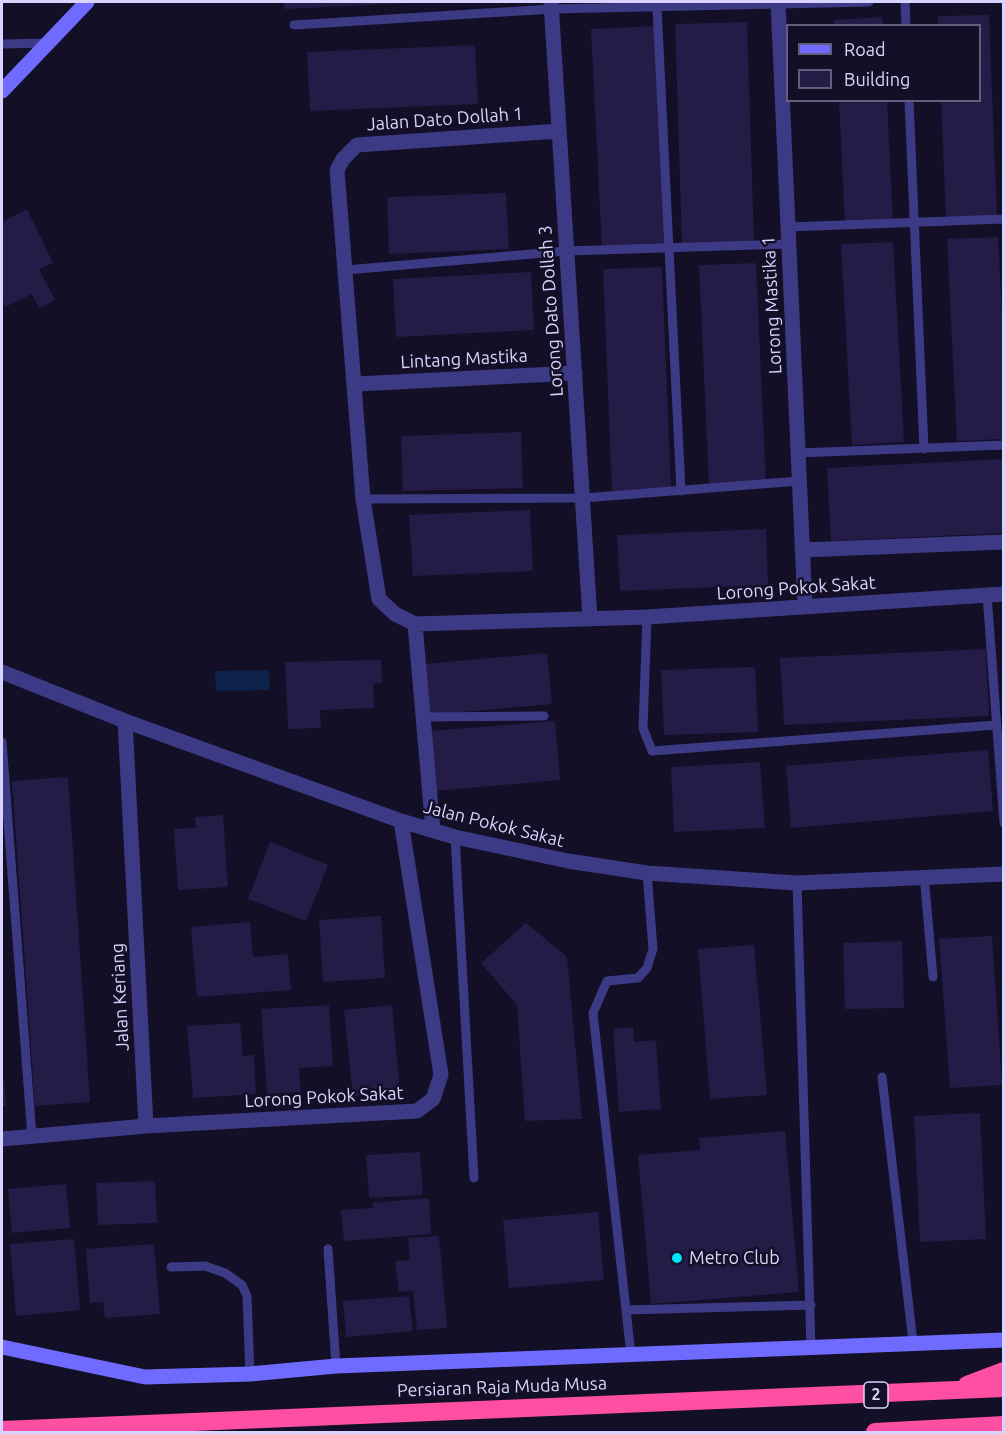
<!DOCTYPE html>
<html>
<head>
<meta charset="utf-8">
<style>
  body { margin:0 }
  #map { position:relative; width:1005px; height:1434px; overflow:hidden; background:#130f26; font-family:Ubuntu,sans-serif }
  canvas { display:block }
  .frame { position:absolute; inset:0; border:3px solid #d9d4ff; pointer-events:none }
  .legend { position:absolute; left:786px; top:24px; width:195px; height:78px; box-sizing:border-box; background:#130f26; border:2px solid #625e7d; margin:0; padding:8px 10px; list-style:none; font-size:18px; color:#d9d4ff }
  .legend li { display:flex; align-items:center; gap:12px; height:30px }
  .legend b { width:30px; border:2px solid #625e7d }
</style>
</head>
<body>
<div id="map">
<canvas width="1005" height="1434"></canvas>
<div class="frame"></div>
<ul class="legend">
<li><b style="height:8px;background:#6f6bff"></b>Road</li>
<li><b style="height:16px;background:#241b47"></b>Building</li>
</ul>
</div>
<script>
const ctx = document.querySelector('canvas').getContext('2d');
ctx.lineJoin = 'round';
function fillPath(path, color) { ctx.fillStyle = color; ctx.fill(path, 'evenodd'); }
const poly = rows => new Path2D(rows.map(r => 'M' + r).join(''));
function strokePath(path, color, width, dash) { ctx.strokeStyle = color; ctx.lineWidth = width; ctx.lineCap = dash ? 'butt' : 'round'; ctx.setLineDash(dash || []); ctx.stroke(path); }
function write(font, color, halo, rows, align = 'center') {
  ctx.font = font + ' Ubuntu,sans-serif'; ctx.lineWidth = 5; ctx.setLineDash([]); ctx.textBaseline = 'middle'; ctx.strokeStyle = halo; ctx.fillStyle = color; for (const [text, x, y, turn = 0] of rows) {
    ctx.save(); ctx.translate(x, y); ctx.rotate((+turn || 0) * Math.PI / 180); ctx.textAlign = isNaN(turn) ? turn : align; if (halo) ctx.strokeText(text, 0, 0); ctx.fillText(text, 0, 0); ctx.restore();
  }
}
fillPath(poly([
  [269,670,270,690,216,691,215,671]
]), '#0c2248');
fillPath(poly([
  [283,2,409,2,409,3,284,9],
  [989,15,997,217,946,218,941,100,980,100,980,26,938,26,938,16],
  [882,17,883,26,834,26,834,20],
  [747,22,754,242,682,244,675,24],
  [656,26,668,246,602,249,591,29],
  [475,45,478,104,310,111,307,52],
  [839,100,887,100,893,222,845,225],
  [506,193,509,249,389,254,387,197],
  [27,209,53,263,39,269,55,300,39,308,32,294,5,307,2,300,2,222],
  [998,237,1004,353,1004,439,957,441,947,239],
  [893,242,904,442,852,445,841,244],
  [756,263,766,484,709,486,699,265],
  [662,267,671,489,612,491,603,269],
  [531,272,534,330,396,337,393,279],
  [521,432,523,488,403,491,401,436],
  [1004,459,1004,533,831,541,827,468],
  [530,510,533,571,413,576,409,515],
  [766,529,768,585,620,591,617,535],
  [986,649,989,716,784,725,780,658],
  [547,653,552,704,429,715,424,664],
  [381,660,382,683,373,684,374,708,320,710,321,728,288,729,285,662],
  [755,667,758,732,664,735,661,670],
  [555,721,560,780,434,791,429,731],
  [988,750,993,811,791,828,786,766],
  [760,762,765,828,674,832,671,767],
  [68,777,90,1102,35,1106,12,781],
  [223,815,228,887,178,890,174,829,196,828,195,817],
  [270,842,328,865,306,921,248,899],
  [381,916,385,978,323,982,319,920],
  [250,922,253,957,288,954,291,990,197,997,191,927],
  [526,923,567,957,582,1119,525,1121,517,1005,481,963],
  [992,936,1002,1085,950,1088,939,939],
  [902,941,904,1008,845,1009,843,943],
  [754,945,767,1095,710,1099,698,949],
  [329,1005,333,1066,299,1068,301,1092,267,1094,261,1009],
  [392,1005,400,1091,353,1096,344,1010],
  [240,1023,243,1056,254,1055,256,1094,193,1098,187,1026],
  [633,1027,634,1042,656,1040,661,1109,619,1112,613,1029],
  [2,1061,6,1106,2,1106],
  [980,1113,986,1239,920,1242,914,1116],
  [785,1131,799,1292,651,1304,638,1155,700,1150,699,1138],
  [420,1152,423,1195,369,1198,366,1155],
  [155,1181,157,1223,98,1225,96,1183],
  [66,1184,70,1228,12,1233,8,1189],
  [429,1198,431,1234,344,1241,341,1210,373,1208,372,1203],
  [598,1212,604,1280,509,1288,503,1220],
  [439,1236,447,1328,417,1330,413,1291,399,1292,395,1261,410,1260,408,1238],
  [74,1239,80,1310,16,1316,10,1244],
  [154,1244,160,1314,105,1318,103,1302,90,1303,86,1249],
  [409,1296,413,1331,346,1337,343,1301]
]), '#241b47');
strokePath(poly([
  [905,2,906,26],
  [657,7,681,491],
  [294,25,552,9,869,2],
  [2,44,47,43],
  [909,100,924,449],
  [788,227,1004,219],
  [346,270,567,251,788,244],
  [798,453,1004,445],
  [363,499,583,498,799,481],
  [987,595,1004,823],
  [647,617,643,728,652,751,996,725],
  [424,717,544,716],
  [2,742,32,1137],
  [455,837,474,1178],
  [924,875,933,977],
  [797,883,811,1348],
  [882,1077,913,1342],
  [328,1249,336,1366],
  [171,1267,205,1266,225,1273,242,1285,247,1296,250,1374],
  [626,1310,811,1305],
  [631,1355,593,1013,607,981,638,978,647,968,653,949,647,873]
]), '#3d3a85', 9);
strokePath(poly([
  [551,2,590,619],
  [778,2,805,607],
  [559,131,357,145,343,159,337,170,363,499,379,599,395,614,415,624,647,617,1004,594],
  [356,384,575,373],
  [802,550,1004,542],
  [415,624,433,830],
  [2,672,125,721,401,821,455,837,568,861,647,873,797,883,1004,874],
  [125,721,146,1126],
  [2,1139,146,1126,417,1111,433,1099,441,1075,401,821]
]), '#3d3a85', 15);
strokePath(poly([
  [2,91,87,2],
  [2,1347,145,1377,250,1374,336,1366,1004,1340]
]), '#6f6bff', 15);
strokePath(poly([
  [967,1385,1004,1371],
  [2,1430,1004,1388],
  [875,1432,1004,1425]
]), '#ff4fa3', 18);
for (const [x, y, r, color] of [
  [677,1258,6,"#00e5ff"]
]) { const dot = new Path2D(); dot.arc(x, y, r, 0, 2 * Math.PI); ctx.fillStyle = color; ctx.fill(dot); strokePath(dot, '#130f26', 2); }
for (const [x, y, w] of [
  [876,1395,24]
]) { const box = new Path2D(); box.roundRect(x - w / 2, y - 13, w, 26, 4.5); ctx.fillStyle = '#130f26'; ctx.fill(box); strokePath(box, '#d9d4ff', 1.5); }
write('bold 16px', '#d9d4ff', null, [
  ["2",876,1395]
]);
write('18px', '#d9d4ff', '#130f26', [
  ["Jalan Dato Dollah 1",445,119,-4],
  ["Lorong Mastika 1",772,305,-93],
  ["Lorong Dato Dollah 3",551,311,-94],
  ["Lintang Mastika",464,359,-3],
  ["Lorong Pokok Sakat",796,588,-4],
  ["Jalan Pokok Sakat",494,824,14],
  ["Jalan Keriang",120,997,-93],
  ["Lorong Pokok Sakat",324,1097,-3],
  ["Persiaran Raja Muda Musa",502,1387,-2]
]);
write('18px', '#d9d4ff', '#130f26', [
  ["Metro Club",689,1258]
], 'left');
</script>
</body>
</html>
